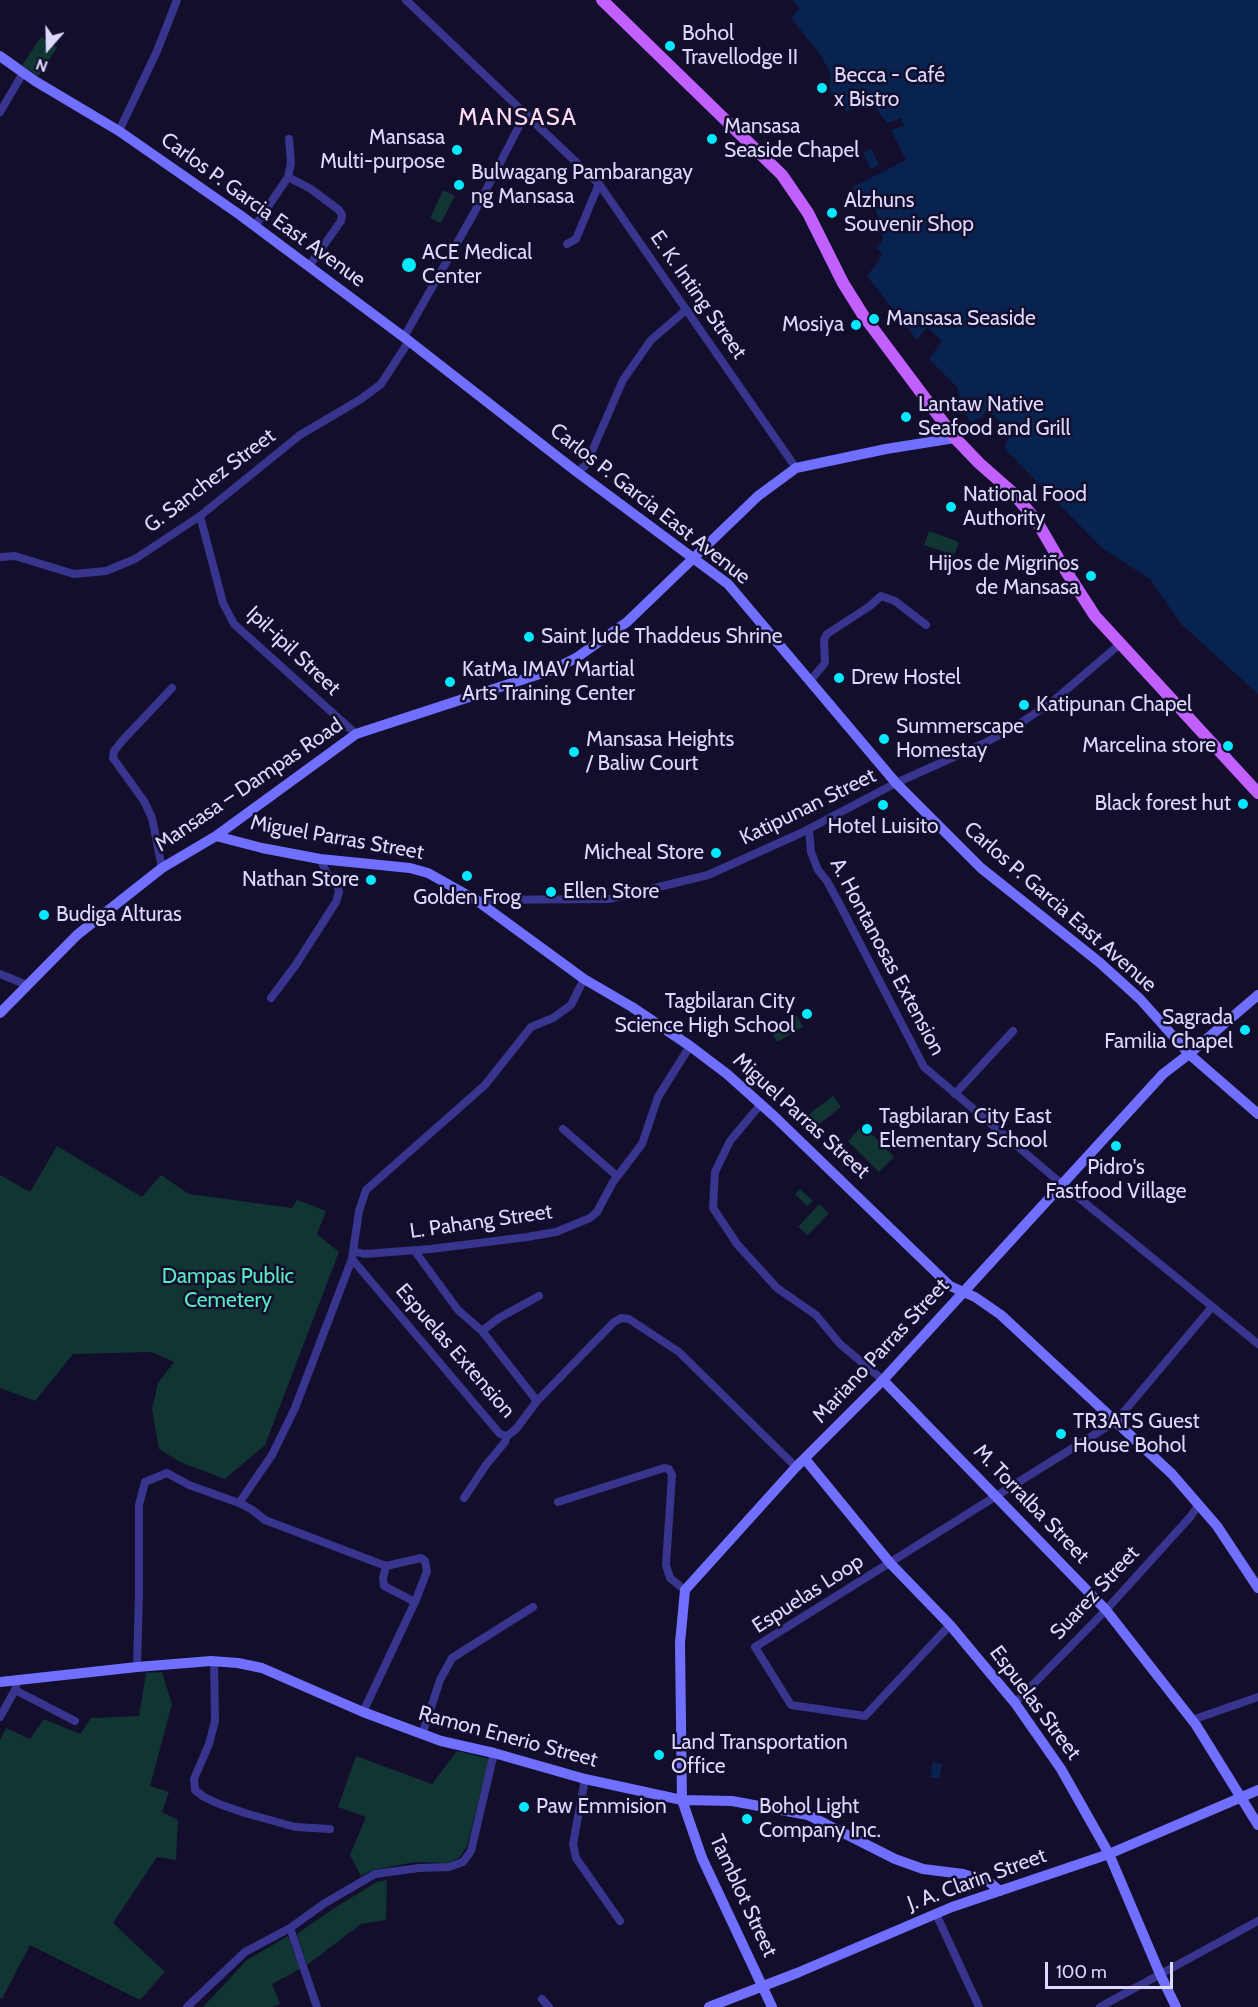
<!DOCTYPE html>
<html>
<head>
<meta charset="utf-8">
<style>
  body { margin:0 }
  #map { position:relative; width:1258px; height:2007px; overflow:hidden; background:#130e2b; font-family:Cabin,sans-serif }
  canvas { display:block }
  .north { position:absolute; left:18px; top:18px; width:60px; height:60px; -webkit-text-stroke:4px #130e2b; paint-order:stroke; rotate:200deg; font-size:16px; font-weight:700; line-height:24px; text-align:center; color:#dcd8ff }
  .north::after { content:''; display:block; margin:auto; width:21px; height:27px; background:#dcd8ff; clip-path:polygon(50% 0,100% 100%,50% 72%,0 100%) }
  .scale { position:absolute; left:1045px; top:1962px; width:128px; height:27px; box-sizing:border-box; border:3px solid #dcd8ff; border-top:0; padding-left:8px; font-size:18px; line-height:21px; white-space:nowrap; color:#dcd8ff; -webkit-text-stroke:4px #130e2b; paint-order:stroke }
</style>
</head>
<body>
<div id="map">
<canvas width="1258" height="2007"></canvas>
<div class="north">N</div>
<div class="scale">100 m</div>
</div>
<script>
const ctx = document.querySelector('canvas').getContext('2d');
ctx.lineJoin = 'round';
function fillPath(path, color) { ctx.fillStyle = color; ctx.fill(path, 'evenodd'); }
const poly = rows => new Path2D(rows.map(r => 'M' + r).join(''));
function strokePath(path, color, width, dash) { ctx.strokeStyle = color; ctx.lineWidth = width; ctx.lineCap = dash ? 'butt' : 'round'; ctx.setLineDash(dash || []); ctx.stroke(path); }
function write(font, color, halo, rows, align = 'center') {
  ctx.font = font + ' Cabin,sans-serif'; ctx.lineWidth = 5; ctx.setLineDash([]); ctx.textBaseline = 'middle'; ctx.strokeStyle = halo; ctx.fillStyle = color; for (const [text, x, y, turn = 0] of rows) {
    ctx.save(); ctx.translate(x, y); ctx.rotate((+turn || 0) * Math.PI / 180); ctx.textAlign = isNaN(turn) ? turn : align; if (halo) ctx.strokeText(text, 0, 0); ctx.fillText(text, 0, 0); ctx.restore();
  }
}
fillPath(poly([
  [41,37,57,48,38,76,22,65],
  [443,190,455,196,441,223,430,218],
  [929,531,959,542,954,555,924,545],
  [797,1016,803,1027,777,1042,771,1030],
  [833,1096,841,1107,817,1126,808,1115],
  [863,1125,894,1157,879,1172,848,1141],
  [57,1146,142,1197,161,1175,189,1194,292,1208,297,1200,326,1211,317,1234,339,1252,265,1445,225,1479,180,1462,159,1449,152,1409,158,1383,174,1362,152,1352,73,1354,35,1401,0,1388,0,1175,30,1192],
  [800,1189,813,1201,807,1206,795,1194],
  [819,1204,829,1213,808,1235,798,1227],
  [162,1672,172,1704,150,1786,169,1792,162,1812,178,1820,176,1860,157,1857,113,1923,165,1972,140,2000,30,1945,2,1999,0,1998,0,1740,6,1728,30,1739,44,1719,80,1734,91,1718,139,1716,146,1673],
  [457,1751,489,1759,467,1846,459,1858,448,1863,415,1862,373,1870,361,1876,350,1855,366,1817,338,1807,356,1756,432,1784],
  [387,1880,386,1920,361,1924,307,1965,297,1934,336,1907,377,1882],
  [288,1936,300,1969,272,1984,280,2004,272,2007,203,2007,247,1960]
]), '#103533');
fillPath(poly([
  [792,0,1258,0,1258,694,1181,624,1150,579,1102,548,1004,448,1011,432,988,410,981,418,970,422,961,407,958,388,929,359,942,341,927,327,917,340,867,276,880,259,882,253,876,248,883,240,875,206,862,208,853,187,906,160,891,130,904,126,901,118,887,123,869,100,847,112,839,98,832,96,829,84,831,73,819,53,791,18,800,8],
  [871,149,879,165,871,169,863,153],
  [933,1762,942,1764,939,1779,930,1777]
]), '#082350');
strokePath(poly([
  [406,0,599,184,796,468],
  [0,112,23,73],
  [119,131,157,51,177,0],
  [288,177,311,189,339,210,342,215,341,221,309,266],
  [255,226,288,177,291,163,289,139],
  [567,244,576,239,599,184],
  [404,337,474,213,526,113],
  [577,472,586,465,623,380,651,340,686,310],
  [200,516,223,603,234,624,356,734],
  [0,557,15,556,74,574,106,571,135,559,200,516,300,435,361,399,381,384,409,341],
  [810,681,825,663,824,640,827,634,870,606,881,596,895,601,926,625],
  [809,829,811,852,818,870,827,881,840,905,924,1067,1063,1185,1258,1344],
  [162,868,152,818,144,801,113,758,114,751,123,740,172,688],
  [476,900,609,899,708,875,801,833,896,783,985,743,1019,724,1052,702,1120,644],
  [0,974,27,985],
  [271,998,295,966,336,902,339,892,337,884,328,875,320,859],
  [955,1094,1013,1031],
  [761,1104,730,1141,715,1172,713,1208,737,1244,777,1288,816,1315,840,1344,883,1380],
  [563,1129,617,1176],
  [414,1250,458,1310,482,1331],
  [353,1251,364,1254,431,1249,527,1237,556,1232,590,1218,597,1212,613,1182,642,1144,658,1097,690,1046],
  [352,1259,500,1434,507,1436,516,1429,537,1401,614,1322,621,1318,629,1319,679,1352,796,1467],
  [537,1401,482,1331,499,1318,539,1296],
  [464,1498,486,1465,505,1442,507,1436],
  [558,1502,664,1468,669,1469,672,1475,666,1565,670,1578,685,1590],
  [239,1503,251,1509,265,1520,386,1566,383,1578,384,1586,415,1602,363,1712],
  [386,1566,421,1558,425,1561,427,1571,415,1602],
  [950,1625,865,1716,791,1705,755,1647,1116,1421,1212,1307],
  [214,1661,215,1721,209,1744,194,1779,195,1790,204,1797,219,1804,245,1813,295,1827,330,1829],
  [137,1667,139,1594,139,1505,145,1482,167,1473,189,1485,239,1503,272,1455,295,1408,352,1259,359,1211,366,1190,485,1085,531,1027,553,1018,571,1005,584,979],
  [15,1690,75,1721],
  [1015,1703,1106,1610,1191,1516,1199,1504],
  [0,1717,15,1690,16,1686],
  [1192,1720,1258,1697],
  [422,1735,440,1680,452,1658,533,1607],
  [585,1779,573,1844,576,1858,620,1921],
  [936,1914,979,2007],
  [290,1928,317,2007],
  [542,1999,549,2007],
  [187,2007,245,1952,290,1928,325,1903,375,1874,419,1868,449,1867,463,1862,471,1851,494,1753],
  [1100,2007,1258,1921]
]), '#37358e', 8);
strokePath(poly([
  [0,56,35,81,119,131,240,215,409,341,577,472,728,584,896,783,981,868,1099,962,1140,999,1189,1054,1258,1114],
  [216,836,262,848,320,859,410,868,428,873,476,900,584,979,632,1007,690,1046,727,1074,775,1117,950,1286,975,1297,1001,1315,1172,1474,1217,1526,1258,1588],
  [0,1013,77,935,162,868,216,836,356,734,552,670,576,658,627,622,758,496,796,468,886,449,955,438],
  [883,1380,1106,1610,1196,1725,1258,1825],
  [805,1459,890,1563,950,1625,1015,1703,1061,1769,1109,1854,1160,1974,1176,2007],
  [0,1682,137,1667,211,1661,238,1663,262,1668,363,1712,441,1741,494,1753,585,1779,682,1800,732,1801,808,1815,895,1859,923,1869,963,1874,988,1881,1000,1891],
  [709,2007,797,1973,952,1907,1109,1854,1258,1790],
  [772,2007,702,1858,682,1800,680,1643,685,1590,796,1467,883,1380,1163,1074,1189,1054,1258,995]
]), '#706fff', 10);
strokePath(poly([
  [602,0,782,175,808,213,843,283,863,315,955,438,979,463,1013,493,1036,520,1064,568,1095,616,1258,793]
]), '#c15fff', 12);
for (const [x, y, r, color] of [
  [670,46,6,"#04e9ff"],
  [822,88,6,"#04e9ff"],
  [712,139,6,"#04e9ff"],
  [457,150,6,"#04e9ff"],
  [459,185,6,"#04e9ff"],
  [832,213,6,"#04e9ff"],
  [409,265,8,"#04e9ff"],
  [874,319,6,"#04e9ff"],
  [856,325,6,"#04e9ff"],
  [906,417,6,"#04e9ff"],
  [951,507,6,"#04e9ff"],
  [1091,576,6,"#04e9ff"],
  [529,637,6,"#04e9ff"],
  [839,678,6,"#04e9ff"],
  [450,682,6,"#04e9ff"],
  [1024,705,6,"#04e9ff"],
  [884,739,6,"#04e9ff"],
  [1228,746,6,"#04e9ff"],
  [574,752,6,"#04e9ff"],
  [1243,804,6,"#04e9ff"],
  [883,805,6,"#04e9ff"],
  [716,853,6,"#04e9ff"],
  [467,876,6,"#04e9ff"],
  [371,880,6,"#04e9ff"],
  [551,892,6,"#04e9ff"],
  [44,915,6,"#04e9ff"],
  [807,1014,6,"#04e9ff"],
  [1245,1030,6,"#04e9ff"],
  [867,1129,6,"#04e9ff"],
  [1116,1146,6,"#04e9ff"],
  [1061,1434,6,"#04e9ff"],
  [659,1755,6,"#04e9ff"],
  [524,1807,6,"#04e9ff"],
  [747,1819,6,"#04e9ff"]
]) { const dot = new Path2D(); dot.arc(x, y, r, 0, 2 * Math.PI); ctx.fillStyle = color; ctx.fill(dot); strokePath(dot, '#130e2b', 2); }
write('21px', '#dcd8ff', '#130e2b', [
  ["Bohol",682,34],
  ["Travellodge II",682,58],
  ["Becca - Café",834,76],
  ["x Bistro",834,100],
  ["Mansasa",724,127],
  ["Seaside Chapel",724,151],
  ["Mansasa",445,138,"right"],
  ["Multi-purpose",445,162,"right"],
  ["Bulwagang Pambarangay",471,173],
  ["ng Mansasa",471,197],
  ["Alzhuns",844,201],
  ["Souvenir Shop",844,225],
  ["ACE Medical",422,253],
  ["Center",422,277],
  ["Mansasa Seaside",886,319],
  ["Mosiya",844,325,"right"],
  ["Lantaw Native",918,405],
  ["Seafood and Grill",918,429],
  ["National Food",963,495],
  ["Authority",963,519],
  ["Hijos de Migriños",1079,564,"right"],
  ["de Mansasa",1079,588,"right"],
  ["Saint Jude Thaddeus Shrine",541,637],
  ["KatMa IMAV Martial",462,670],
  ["Arts Training Center",462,694],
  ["Drew Hostel",851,678],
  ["Katipunan Chapel",1036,705],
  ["Summerscape",896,727],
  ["Homestay",896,751],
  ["Mansasa Heights",586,740],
  ["/ Baliw Court",586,764],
  ["Marcelina store",1216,746,"right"],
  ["Black forest hut",1231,804,"right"],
  ["Hotel Luisito",883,827,"center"],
  ["Micheal Store",704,853,"right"],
  ["Nathan Store",359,880,"right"],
  ["Ellen Store",563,892],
  ["Golden Frog",467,898,"center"],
  ["Budiga Alturas",56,915],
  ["Tagbilaran City",795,1002,"right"],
  ["Science High School",795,1026,"right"],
  ["Sagrada",1233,1018,"right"],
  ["Familia Chapel",1233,1042,"right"],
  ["Tagbilaran City East",879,1117],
  ["Elementary School",879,1141],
  ["Pidro's",1116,1168,"center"],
  ["Fastfood Village",1116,1192,"center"],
  ["TR3ATS Guest",1073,1422],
  ["House Bohol",1073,1446],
  ["Land Transportation",671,1743],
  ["Office",671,1767],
  ["Paw Emmision",536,1807],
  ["Bohol Light",759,1807],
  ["Company Inc.",759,1831]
], 'left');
write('21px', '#dcd8ff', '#130e2b', [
  ["Carlos P. Garcia East Avenue",263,210,36],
  ["E. K. Inting Street",698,295,55],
  ["G. Sanchez Street",210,481,-37],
  ["Carlos P. Garcia East Avenue",650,504,38],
  ["Ipil-ipil Street",293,651,43],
  ["Mansasa – Dampas Road",249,785,-34],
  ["Katipunan Street",808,807,-26],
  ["Miguel Parras Street",337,838,10],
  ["Carlos P. Garcia East Avenue",1060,907,41],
  ["A. Hontanosas Extension",887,957,62],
  ["Miguel Parras Street",801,1116,42],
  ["L. Pahang Street",481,1222,-8],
  ["Espuelas Extension",455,1351,49],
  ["Mariano Parras Street",881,1351,-47],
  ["M. Torralba Street",1031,1504,46],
  ["Suarez Street",1095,1593,-47],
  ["Espuelas Loop",808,1594,-33],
  ["Espuelas Street",1035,1703,53],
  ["Ramon Enerio Street",508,1737,15],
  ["J. A. Clarin Street",977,1880,-20],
  ["Tamblot Street",743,1896,65]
]);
write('21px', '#58ebc4', '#130e2b', [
  ["Dampas Public",228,1277],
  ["Cemetery",228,1301]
]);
ctx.letterSpacing = '1.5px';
write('24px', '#ffdaf2', '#130e2b', [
  ["MANSASA",518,118]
]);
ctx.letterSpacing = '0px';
</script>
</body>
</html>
